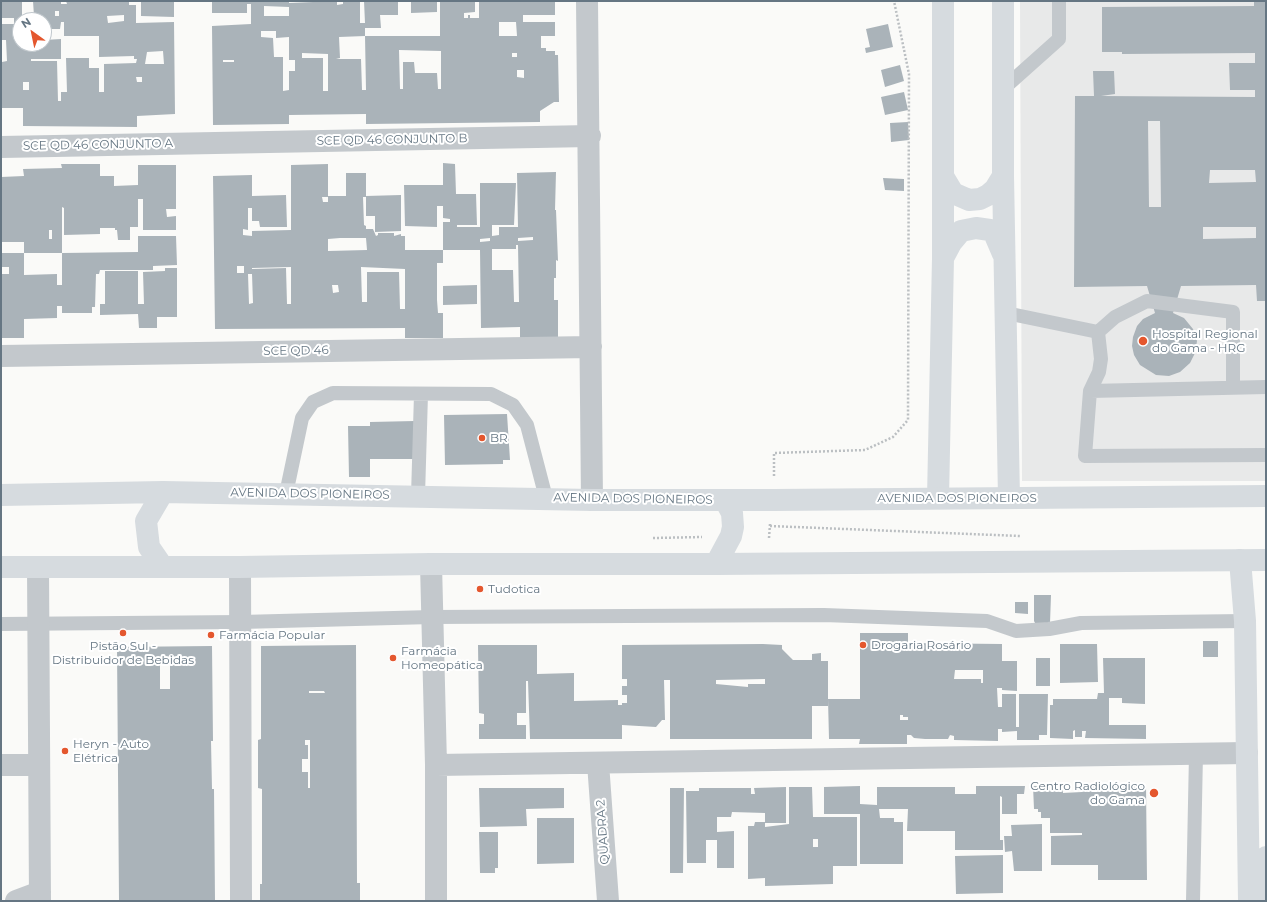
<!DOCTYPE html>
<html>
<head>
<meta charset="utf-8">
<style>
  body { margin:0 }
  #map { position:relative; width:1267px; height:902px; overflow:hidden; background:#fafaf8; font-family:Montserrat,sans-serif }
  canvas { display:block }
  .frame { position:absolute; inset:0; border:2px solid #657683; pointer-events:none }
  .north { position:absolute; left:12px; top:12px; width:40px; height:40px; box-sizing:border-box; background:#fff; border:1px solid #c1c8cd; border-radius:50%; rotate:327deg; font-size:11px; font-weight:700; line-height:16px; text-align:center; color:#657683 }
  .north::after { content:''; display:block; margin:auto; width:14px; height:18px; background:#e4572e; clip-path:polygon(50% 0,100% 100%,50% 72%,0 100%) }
</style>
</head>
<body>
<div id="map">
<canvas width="1267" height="902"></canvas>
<div class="frame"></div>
<div class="north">N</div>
</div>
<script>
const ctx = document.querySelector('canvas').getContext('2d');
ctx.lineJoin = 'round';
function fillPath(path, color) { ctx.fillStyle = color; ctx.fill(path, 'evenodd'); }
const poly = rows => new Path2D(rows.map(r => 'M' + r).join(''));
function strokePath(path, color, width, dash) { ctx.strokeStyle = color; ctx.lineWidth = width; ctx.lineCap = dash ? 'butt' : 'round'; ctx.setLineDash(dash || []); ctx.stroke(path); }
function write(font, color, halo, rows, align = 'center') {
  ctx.font = font + ' Montserrat,sans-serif'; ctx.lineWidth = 4; ctx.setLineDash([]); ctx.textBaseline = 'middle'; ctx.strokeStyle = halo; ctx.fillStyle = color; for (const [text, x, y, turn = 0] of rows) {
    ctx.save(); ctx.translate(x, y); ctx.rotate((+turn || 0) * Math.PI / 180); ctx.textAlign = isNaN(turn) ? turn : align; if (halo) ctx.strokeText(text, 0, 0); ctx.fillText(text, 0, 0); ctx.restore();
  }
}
fillPath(poly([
  [1020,1,1266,1,1266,481,1022,481]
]), '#e8e9e9');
fillPath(poly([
  [1,1,22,1,22,16,34,16,33,1,61,1,61,4,67,4,66,1,129,1,129,5,136,5,136,23,174,22,175,114,137,116,137,127,23,126,23,108,1,108,1,56,2,62,7,61,6,40,1,40,1,24,14,24,14,18,1,18],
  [55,11,59,11,59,16,55,16],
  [124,15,124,21,108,23,107,16],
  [20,20,44,20,45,29,60,29,61,22,64,22,64,36,99,36,99,57,134,56,134,59,137,59,136,63,104,64,104,92,99,92,99,68,89,68,89,58,66,58,67,92,61,92,61,101,58,101,57,61,31,61,31,59,61,59,61,39,44,40,44,44,20,44],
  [163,51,164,64,145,64,147,52],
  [136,77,142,77,142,82,137,82],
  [23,82,29,82,29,90,23,90],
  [141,1,174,1,174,17,141,16],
  [212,1,289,1,289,3,337,1,337,5,343,4,343,1,360,1,360,23,365,23,364,1,398,1,398,15,380,15,381,28,365,28,365,36,339,37,340,58,336,59,361,59,362,90,366,90,365,36,440,36,440,1,475,1,475,12,464,13,464,18,468,18,468,15,470,15,470,18,479,18,479,1,555,1,555,15,523,15,523,22,555,22,555,36,541,36,541,48,546,48,546,51,555,51,555,55,558,55,559,102,554,102,540,111,540,122,366,124,366,114,289,115,289,124,213,125,212,26,251,24,251,4,247,4,247,13,212,13],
  [264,6,289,7,289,16,264,16],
  [499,22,516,22,517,36,499,36],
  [261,31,276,31,276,38,289,37,289,60,295,60,295,71,289,71,289,90,283,91,283,57,274,57,273,38,261,37],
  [399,50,441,51,441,89,438,89,437,73,415,73,414,62,403,62,403,89,400,89],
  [302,53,328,54,328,91,323,91,323,58,302,58],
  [512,53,517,53,517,57,512,57],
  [223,60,234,60,234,62,223,62],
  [517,70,524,70,524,78,517,77],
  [411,1,437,1,437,12,411,13],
  [1254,1,1266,1,1266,301,1257,301,1256,285,1181,286,1173,313,1184,318,1193,329,1197,341,1195,353,1190,363,1180,372,1169,376,1156,375,1140,365,1134,355,1132,346,1133,337,1137,326,1143,319,1155,313,1147,286,1074,287,1075,96,1094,96,1093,71,1114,71,1115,94,1101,96,1255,97,1255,90,1230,90,1229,63,1255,63,1255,53,1122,54,1122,52,1102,52,1102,7,1254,6],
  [1148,121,1160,121,1161,207,1149,207],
  [1210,170,1255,170,1256,182,1209,183],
  [1203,227,1256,227,1256,238,1203,239],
  [888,24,893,47,866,53,865,48,870,47,866,29],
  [900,65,904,81,885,87,881,70],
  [904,92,908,110,885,115,881,97],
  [908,122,909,140,891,142,890,123],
  [443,163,455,164,456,194,476,194,477,225,457,225,457,227,480,227,480,183,516,183,514,225,492,225,492,236,499,235,499,227,518,227,517,173,556,172,555,210,556,210,558,261,556,260,556,278,554,278,554,300,558,300,558,338,520,338,520,327,481,328,480,250,443,250,443,222,450,222,450,219,443,218,443,206,437,206,437,227,405,226,404,185,443,185],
  [533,237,533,240,518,241,518,238],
  [490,238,490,241,480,242,480,239],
  [516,245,518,245,519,302,514,302,513,270,492,270,492,249,516,249],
  [61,164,100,164,100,176,114,176,114,186,138,185,138,165,176,165,176,209,166,209,167,217,176,216,176,230,143,230,143,199,138,199,138,227,130,227,130,240,118,240,117,230,115,230,115,228,100,228,100,234,64,235,64,208,62,207,62,253,24,253,24,242,1,242,1,177,24,176,23,169,62,168],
  [49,230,52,230,52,239,49,239],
  [328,164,328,197,322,197,323,202,328,202,328,196,346,196,346,173,366,173,366,196,401,195,401,231,375,232,375,216,366,216,366,197,363,197,364,225,366,226,366,229,373,229,376,236,378,235,378,233,394,233,394,236,401,234,401,236,405,236,405,250,443,250,443,263,437,263,437,300,438,313,443,313,443,338,405,338,405,328,215,329,213,176,252,175,252,196,286,195,287,227,260,227,259,221,252,221,252,208,248,208,248,230,243,229,243,235,252,236,252,231,291,230,291,165],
  [340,238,366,238,367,250,328,251,328,239],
  [237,266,244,266,244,273,237,273],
  [291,267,291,304,287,304,286,268,252,269,252,268],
  [361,267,405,269,405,309,400,309,399,272,367,272,367,302,362,302],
  [248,274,252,274,253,303,249,304],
  [332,285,338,285,339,292,333,293],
  [883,178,904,179,904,191,885,190],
  [138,236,176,236,177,265,153,266,153,270,100,270,99,274,96,274,95,307,92,307,92,313,62,313,62,306,57,306,57,318,24,319,24,338,1,338,1,274,9,274,9,267,1,267,1,253,24,253,24,275,57,274,57,285,62,285,62,253,138,252],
  [165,268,177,268,177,317,157,317,157,328,139,328,138,314,100,315,100,304,105,304,105,271,138,271,138,304,144,304,143,272,165,271],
  [477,285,477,304,443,305,443,286],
  [507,414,510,460,503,460,503,464,445,465,444,415],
  [415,421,415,459,370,459,370,477,349,477,348,426,370,426,370,422],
  [1034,595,1051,595,1050,623,1035,623,1034,621],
  [1015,602,1028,602,1028,614,1015,613],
  [860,633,908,633,908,643,1002,644,1002,661,1017,661,1017,691,1002,690,1002,688,997,688,998,707,1002,707,1002,694,1016,694,1016,727,1019,727,1019,694,1048,694,1047,735,1039,735,1039,740,1017,740,1017,731,1002,732,1002,729,998,729,998,741,954,740,954,736,950,735,948,739,925,739,914,738,911,735,907,735,907,744,859,744,860,739,829,739,828,699,860,699],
  [955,670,983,670,983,683,981,683,981,679,954,679],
  [900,715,903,715,903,717,908,717,908,720,900,720],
  [1203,641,1218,641,1218,657,1203,657],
  [763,644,782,645,782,649,793,660,812,660,812,654,821,653,821,661,828,661,828,706,812,706,812,739,670,739,670,680,664,680,665,720,662,720,656,727,622,725,622,739,530,739,528,681,526,681,526,713,517,713,517,725,526,725,526,739,479,739,479,724,484,724,484,714,479,713,478,645,537,645,537,674,574,673,574,701,618,700,618,705,622,705,622,703,627,703,627,695,622,695,622,686,627,686,627,679,622,679,622,645],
  [765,679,765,684,748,684,748,687,716,684,716,680],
  [1060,644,1097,644,1098,682,1060,683],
  [356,645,357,883,360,883,360,900,260,901,260,884,262,884,262,789,258,788,258,740,261,739,261,646],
  [309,691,324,691,325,693,309,693],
  [305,740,310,740,310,788,308,788,308,772,302,772,302,759,308,759,308,745,305,745],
  [212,646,213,741,211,741,212,789,214,789,215,901,119,901,117,647],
  [160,659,170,659,170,689,160,689],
  [1036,658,1050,658,1050,686,1036,686],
  [1103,658,1145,658,1145,704,1122,703,1122,698,1109,698,1109,725,1146,725,1146,739,1085,738,1086,731,1082,731,1082,737,1075,737,1075,730,1073,731,1073,739,1050,738,1050,705,1053,705,1053,699,1097,699,1098,693,1104,693],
  [1146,785,1147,880,1098,880,1098,865,1051,865,1051,836,1082,835,1082,833,1050,833,1050,818,1041,818,1041,812,1038,812,1038,809,1034,809,1033,786,1050,786,1050,790,1063,790,1063,793,1082,792,1082,786],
  [860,786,860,804,877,805,877,787,955,787,955,794,976,794,976,786,1025,786,1024,794,1017,794,1017,814,1002,814,1002,797,1000,796,1000,840,1003,840,1003,850,955,850,955,831,907,831,908,809,879,809,880,818,894,818,894,822,903,822,903,864,860,864,860,814,824,814,824,787],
  [786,787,786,823,765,823,765,827,789,824,789,787,812,787,813,817,857,817,857,866,833,866,833,884,765,886,765,878,748,879,748,826,754,826,755,822,765,822,765,813,732,812,731,817,717,817,717,832,734,831,734,868,717,868,717,840,706,840,706,863,687,863,686,791,699,791,699,788,751,788,751,794,755,794,754,788],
  [813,839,818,839,818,847,813,847],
  [479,788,564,788,564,808,526,809,527,826,480,827],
  [670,788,684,788,683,873,670,873],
  [537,818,574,818,574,863,537,864],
  [1042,824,1042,871,1014,871,1012,851,1005,852,1004,836,1012,836,1011,825],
  [479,832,498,832,498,868,495,868,495,873,480,873],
  [1003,855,1003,893,956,894,955,856]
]), '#aab3b9');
strokePath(poly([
  [774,476,774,453,865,450,893,437,908,420,909,74,894,1],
  [770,526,1020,536],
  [653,538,702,537],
  [769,538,770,524]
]), '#bbbfc2', 2.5, [2, 2]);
strokePath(poly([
  [1003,89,1059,39,1059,1],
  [1006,313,1098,332,1101,359,1099,372,1090,391,1085,456,1266,455],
  [1098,332,1115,317,1147,301,1233,312,1233,387],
  [1090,391,1266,387],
  [286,494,302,418,313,402,333,393,491,394,513,405,527,425,546,498],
  [418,496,421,394],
  [1,624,241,622,432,617,824,615,987,621,1016,631,1049,629,1081,623,1245,621],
  [1193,901,1196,754]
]), '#c3c8cc', 14);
strokePath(poly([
  [587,1,592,500],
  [1,147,590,136],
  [1,356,591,347],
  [431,564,436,765,436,901],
  [38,567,40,901],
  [240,567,241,901],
  [598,763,608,901],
  [1,765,38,765],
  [436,765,1247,753],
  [16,901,40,892]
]), '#c3c8cc', 22);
strokePath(poly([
  [1003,1,1003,176,1009,498],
  [944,178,953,193,969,200,980,199,988,195,995,189,1003,176],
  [943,258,951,243,961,231,976,228,990,230,994,233,1003,254],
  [938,498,943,258,943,1],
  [1240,560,1245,621,1249,901],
  [1264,901,1266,857]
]), '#d6dbdf', 22);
strokePath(poly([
  [1,495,163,492,592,500,774,500,1266,496],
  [716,564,731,536,733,527,732,513,725,500],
  [162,566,149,547,146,521,163,492],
  [1,567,240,567,431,564,716,564,1266,560]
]), '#d6dbdf', 22);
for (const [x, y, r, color] of [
  [1143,341,5,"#e4572e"],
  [482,438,4,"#e4572e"],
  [480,589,4,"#e4572e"],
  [123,633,4,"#e4572e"],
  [211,635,4,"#e4572e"],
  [863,645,4,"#e4572e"],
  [393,658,4,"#e4572e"],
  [65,751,4,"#e4572e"],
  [1154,793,5,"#e4572e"]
]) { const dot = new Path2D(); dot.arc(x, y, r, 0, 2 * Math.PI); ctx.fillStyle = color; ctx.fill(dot); strokePath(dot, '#fff', 1.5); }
write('12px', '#657683', '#fff', [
  ["SCE QD 46 CONJUNTO B",392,140,-1],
  ["SCE QD 46 CONJUNTO A",98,145,-1],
  ["SCE QD 46",296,351,-1],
  ["AVENIDA DOS PIONEIROS",310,494,1],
  ["AVENIDA DOS PIONEIROS",957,498],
  ["AVENIDA DOS PIONEIROS",633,499,1],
  ["QUADRA 2",603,832,-94]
]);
write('12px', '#657683', '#fff', [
  ["Hospital Regional",1152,334],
  ["do Gama - HRG",1152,348],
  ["BR",490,438],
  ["Tudotica",488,589],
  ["Farmácia Popular",219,635],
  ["Drogaria Rosário",871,645],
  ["Pistão Sul -",123,646,"center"],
  ["Distribuidor de Bebidas",123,660,"center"],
  ["Farmácia",401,651],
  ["Homeopática",401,665],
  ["Heryn - Auto",73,744],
  ["Elétrica",73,758],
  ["Centro Radiológico",1145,786,"right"],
  ["do Gama",1145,800,"right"]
], 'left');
</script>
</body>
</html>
